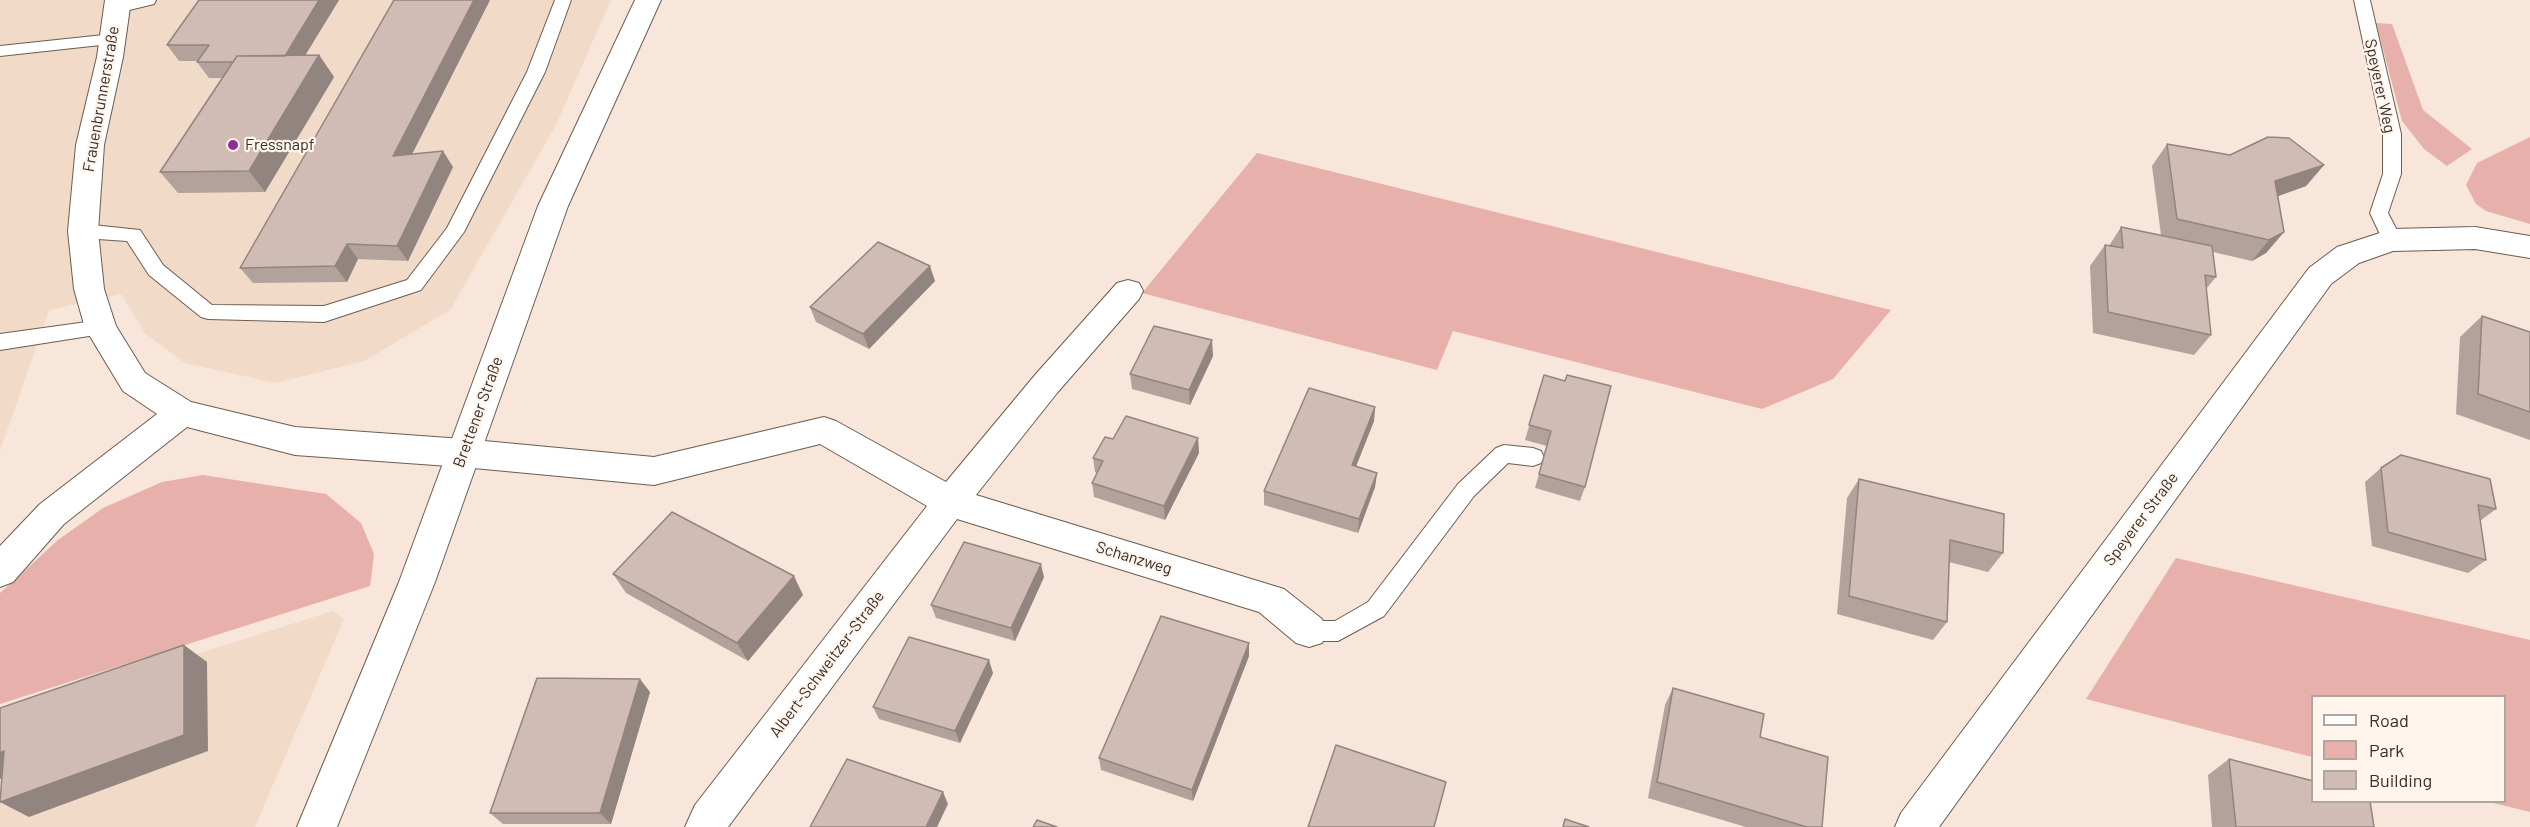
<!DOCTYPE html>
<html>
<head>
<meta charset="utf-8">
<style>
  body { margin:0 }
  #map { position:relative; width:2530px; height:827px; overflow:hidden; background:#f7e6d9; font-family:Barlow,sans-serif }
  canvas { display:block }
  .legend { position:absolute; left:2311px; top:695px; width:195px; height:108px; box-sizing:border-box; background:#fff5ed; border:2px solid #aea69f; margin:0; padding:8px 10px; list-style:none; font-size:18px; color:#352f2a }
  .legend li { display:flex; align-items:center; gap:12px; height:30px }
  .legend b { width:30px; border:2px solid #aea69f }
</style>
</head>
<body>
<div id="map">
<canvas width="2530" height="827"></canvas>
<ul class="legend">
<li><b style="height:8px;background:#fff"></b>Road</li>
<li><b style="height:16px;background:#e8b0ab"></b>Park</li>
<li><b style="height:16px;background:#d0bcb4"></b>Building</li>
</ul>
</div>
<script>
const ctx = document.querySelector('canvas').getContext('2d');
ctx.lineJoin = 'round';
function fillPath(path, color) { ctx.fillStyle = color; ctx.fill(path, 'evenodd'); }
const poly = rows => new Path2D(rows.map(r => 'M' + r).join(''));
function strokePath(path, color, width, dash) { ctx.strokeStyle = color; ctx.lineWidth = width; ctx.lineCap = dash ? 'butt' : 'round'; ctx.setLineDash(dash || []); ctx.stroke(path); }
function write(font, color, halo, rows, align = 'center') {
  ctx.font = font + ' Barlow,sans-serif'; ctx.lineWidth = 4.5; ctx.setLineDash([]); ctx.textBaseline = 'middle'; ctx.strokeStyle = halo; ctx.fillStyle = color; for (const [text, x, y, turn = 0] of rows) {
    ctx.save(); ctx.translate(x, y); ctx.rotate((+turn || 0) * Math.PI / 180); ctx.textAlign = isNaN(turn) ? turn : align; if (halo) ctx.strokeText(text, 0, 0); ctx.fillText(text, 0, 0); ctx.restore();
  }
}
fillPath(poly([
  [0,0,611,0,556,125,450,310,364,361,275,383,185,363,145,333,121,294,49,310,0,451],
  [333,611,344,619,255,827,0,827,0,716]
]), '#f1dac7');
fillPath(poly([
  [2376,23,2392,24,2423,110,2472,149,2447,166,2424,149,2402,121],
  [2530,137,2530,224,2486,211,2476,204,2466,185,2477,163],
  [1257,153,1891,310,1833,379,1762,409,1453,331,1437,370,1142,293],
  [203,475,326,494,361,523,374,554,370,586,0,704,0,593,58,540,103,508,162,482],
  [2176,558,2530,640,2530,812,2489,802,2504,802,2504,696,2312,696,2312,757,2086,699]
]), '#e8b0ab');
const lane = poly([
  [128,0,156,0,154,4,117,13,111,12,109,8,111,4,128,0],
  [555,0,571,0,545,72,464,232,421,290,324,322,208,319,201,317,149,275,127,241,83,238,76,236,74,231,76,226,83,224,140,230,163,265,212,305,324,306,407,280,447,228,527,72,555,0],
  [2354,0,2370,0,2401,134,2401,174,2388,213,2402,240,2399,245,2392,247,2385,245,2370,213,2383,174,2383,134,2354,0],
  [113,34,119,35,121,39,119,43,0,56,0,46,113,34],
  [101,320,108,323,111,328,108,333,0,350,0,334,101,320],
  [1504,445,1533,448,1541,451,1544,457,1541,463,1533,466,1508,463,1474,496,1384,616,1338,641,1309,641,1301,638,1297,631,1301,624,1309,621,1335,621,1368,602,1458,484,1496,448,1504,445]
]);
const street = poly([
  [105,0,131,0,123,57,104,145,98,231,104,289,116,326,145,373,191,402,295,427,463,439,654,457,824,417,836,421,946,482,1035,375,1117,283,1128,280,1139,283,1143,291,1139,299,1057,393,976,495,1284,589,1322,619,1327,631,1322,643,1309,647,1296,643,1259,612,957,519,728,827,685,827,695,805,927,506,820,444,654,485,463,467,295,455,187,427,64,524,13,582,0,587,0,546,40,504,157,414,123,391,85,328,74,289,68,231,76,145,97,57,105,0],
  [2475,227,2530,236,2530,258,2475,249,2393,251,2359,263,2331,284,1939,827,1895,827,1901,813,2309,268,2337,247,2392,229,2475,227]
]);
const secondary = poly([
  [635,0,661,0,568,206,435,582,337,827,297,827,399,582,538,206,635,0]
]);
strokePath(lane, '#6b5d51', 2);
strokePath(street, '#6b5d51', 2);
strokePath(secondary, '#6b5d51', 2);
fillPath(lane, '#fff');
fillPath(street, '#fff');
fillPath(secondary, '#fff');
fillPath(poly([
  [199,0,339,0,305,55,319,55,334,77,265,192,178,193,160,172,222,78,209,78,197,62,198,61,179,61,167,45],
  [394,0,490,0,412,154,453,167,408,261,358,259,347,282,253,283,240,268],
  [2167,144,2230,155,2324,165,2306,186,2278,196,2284,232,2266,253,2252,261,2213,252,2216,277,2206,289,2211,335,2194,355,2093,333,2090,266,2105,245,2109,246,2121,227,2161,235,2152,166],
  [935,281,869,349,816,322,810,307],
  [2482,316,2530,332,2530,440,2456,414,2460,337],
  [1213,356,1190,405,1132,389,1130,374],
  [1544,375,1585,487,1580,501,1535,488,1547,446,1525,440],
  [1375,407,1374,421,1356,466,1377,473,1375,487,1358,533,1264,505,1264,491],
  [1198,438,1199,453,1165,520,1094,497,1092,483,1097,473,1095,472,1093,458,1113,439],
  [2381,468,2496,509,2480,521,2486,560,2468,573,2372,546,2365,482],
  [1859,479,2003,553,1988,572,1949,562,1947,622,1933,640,1837,614,1847,498],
  [613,574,803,595,748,661,626,593],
  [1044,577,1015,641,936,618,931,605],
  [1249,656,1193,801,1101,770,1099,758],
  [993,673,960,743,879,719,873,707],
  [1673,688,1822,827,1746,827,1648,798,1665,705],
  [650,692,611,824,503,824,490,813],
  [2229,759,2374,827,2212,827,2208,775]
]), '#b3a29b');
fillPath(poly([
  [319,0,339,0,292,77,281,62],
  [474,0,490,0,403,172,393,156],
  [319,55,334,77,265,192,249,171],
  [443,151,453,167,408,261,397,246],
  [2324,165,2306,186,2259,203,2275,181],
  [2284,232,2266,253,2252,261,2269,240],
  [347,244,358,259,347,282,335,266],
  [930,266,935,281,869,349,863,334],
  [1212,340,1213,356,1190,405,1189,390],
  [1375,407,1374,421,1351,479,1352,465],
  [1198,438,1199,453,1165,520,1164,506],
  [1377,473,1375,487,1358,533,1359,519],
  [1041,564,1044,577,1015,641,1011,628],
  [794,576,803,595,748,661,737,643],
  [1249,643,1249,656,1193,801,1192,790],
  [184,645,207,662,208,751,29,817,0,802],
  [989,660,993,673,960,743,955,731],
  [640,679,650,692,611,824,600,813],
  [4,751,32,767,0,779,0,753],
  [943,792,948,804,937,827,926,827]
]), '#92847e');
const building = poly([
  [199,0,319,0,285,56,237,56,233,62,197,62,209,45,167,45,199,0],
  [394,0,474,0,393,156,443,151,397,246,347,244,335,266,240,268,394,0],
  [319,55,249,171,160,172,237,56,319,55],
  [2268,137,2289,138,2324,165,2275,181,2284,232,2269,240,2177,219,2167,144,2230,155,2268,137],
  [2121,227,2212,246,2216,277,2205,275,2211,335,2108,312,2105,245,2123,248,2121,227],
  [878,242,930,266,863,334,810,307,878,242],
  [2482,316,2530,332,2530,412,2478,394,2482,316],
  [1154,326,1212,340,1189,390,1130,374,1154,326],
  [1544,375,1565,381,1567,375,1611,386,1585,487,1539,474,1551,431,1529,425,1544,375],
  [1309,388,1375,407,1352,465,1377,473,1359,519,1264,491,1309,388],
  [1126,416,1198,438,1164,506,1092,483,1103,461,1093,458,1105,437,1113,439,1126,416],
  [2401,455,2490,479,2496,509,2478,505,2486,560,2388,532,2381,468,2401,455],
  [1859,479,2004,514,2003,553,1950,540,1947,622,1849,596,1859,479],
  [672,512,794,576,737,643,613,574,672,512],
  [964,542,1041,564,1011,628,931,605,964,542],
  [1161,616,1249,643,1192,790,1099,758,1161,616],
  [909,637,989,660,955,731,873,707,909,637],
  [184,645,184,735,0,802,4,751,0,753,0,708,184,645],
  [537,678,640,679,600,813,490,813,537,678],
  [1673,688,1764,714,1760,737,1828,757,1822,827,1807,827,1657,782,1673,688],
  [1336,745,1446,782,1434,827,1308,827,1336,745],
  [847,759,943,792,926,827,810,827,847,759],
  [2229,759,2313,781,2313,801,2370,801,2374,827,2236,827,2229,759],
  [1565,819,1589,827,1563,827,1565,819],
  [1037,820,1057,827,1033,827,1037,820]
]);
fillPath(building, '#d0bcb4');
strokePath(building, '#92847e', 1.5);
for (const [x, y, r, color] of [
  [233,145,6,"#942d92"]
]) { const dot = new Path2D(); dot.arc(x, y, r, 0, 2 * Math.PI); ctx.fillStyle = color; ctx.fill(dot); strokePath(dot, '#fff5ed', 2); }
write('16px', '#352f2a', '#fff5ed', [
  ["Speyerer Weg",2380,86,78],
  ["Frauenbrunnerstraße",101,99,-80],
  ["Brettener Straße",478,412,-70],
  ["Speyerer Straße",2141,519,-53],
  ["Schanzweg",1134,558,17],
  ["Albert-Schweitzer-Straße",827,664,-53]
]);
write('16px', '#352f2a', '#fff5ed', [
  ["Fressnapf",245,145]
], 'left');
</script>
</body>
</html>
